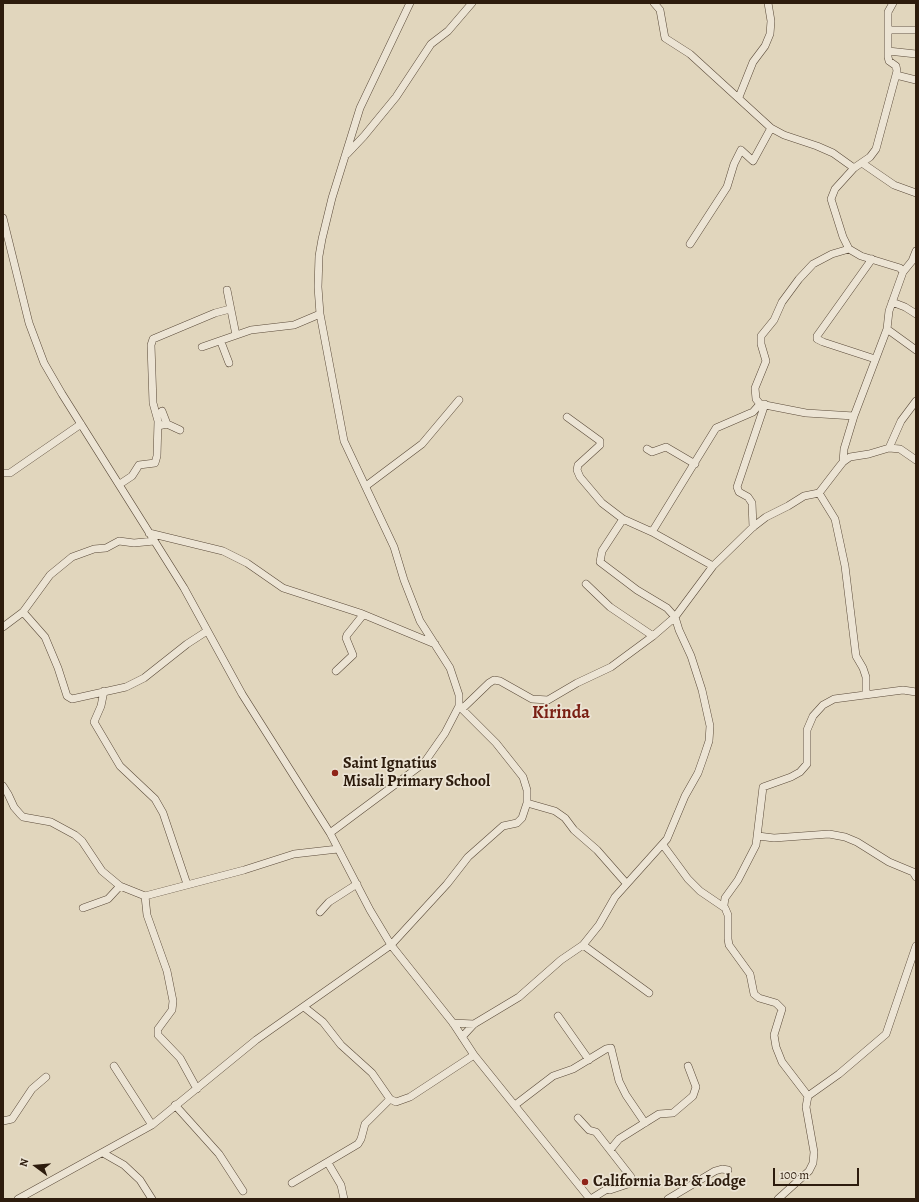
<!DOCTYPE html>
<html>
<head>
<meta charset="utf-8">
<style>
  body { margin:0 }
  #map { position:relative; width:919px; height:1202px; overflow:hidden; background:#e1d6bd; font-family:Alegreya,serif }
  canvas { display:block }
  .frame { position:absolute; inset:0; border:4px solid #2d1c0d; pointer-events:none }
  .north { position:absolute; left:16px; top:1146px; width:40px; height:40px; -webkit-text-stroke:3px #ece4d4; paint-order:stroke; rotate:286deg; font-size:11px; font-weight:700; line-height:16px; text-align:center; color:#2d1c0d }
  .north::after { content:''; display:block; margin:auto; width:14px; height:18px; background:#2d1c0d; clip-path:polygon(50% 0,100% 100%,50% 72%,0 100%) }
  .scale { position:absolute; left:773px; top:1168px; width:86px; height:18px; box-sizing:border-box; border:2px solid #2d1c0d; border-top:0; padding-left:5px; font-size:12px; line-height:14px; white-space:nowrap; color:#2d1c0d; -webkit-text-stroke:3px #ece4d4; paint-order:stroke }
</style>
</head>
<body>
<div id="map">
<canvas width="919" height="1202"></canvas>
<div class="frame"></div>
<div class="north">N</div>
<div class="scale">100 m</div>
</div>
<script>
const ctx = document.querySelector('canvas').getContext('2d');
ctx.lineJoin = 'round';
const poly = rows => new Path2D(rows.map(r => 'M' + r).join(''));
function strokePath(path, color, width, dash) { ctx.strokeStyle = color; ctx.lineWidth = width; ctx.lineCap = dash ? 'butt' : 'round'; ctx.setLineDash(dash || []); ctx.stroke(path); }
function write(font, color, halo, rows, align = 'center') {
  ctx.font = font + ' Alegreya,serif'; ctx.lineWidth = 3.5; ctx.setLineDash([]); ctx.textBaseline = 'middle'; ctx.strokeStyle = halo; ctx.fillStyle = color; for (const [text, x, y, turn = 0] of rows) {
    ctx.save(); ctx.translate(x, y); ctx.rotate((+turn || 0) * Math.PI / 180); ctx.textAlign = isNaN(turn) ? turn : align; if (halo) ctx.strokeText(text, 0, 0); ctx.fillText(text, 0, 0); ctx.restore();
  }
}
const minor = poly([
  [654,3,660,10,665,38,690,54,771,128,784,135,817,146,833,153,854,168],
  [888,30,916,30],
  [888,51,916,54],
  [896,75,916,80],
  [739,97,753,62,765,46,770,34,771,21,768,3],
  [347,154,364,136,396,97,431,44,448,31,472,3],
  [862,163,894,185,916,193],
  [3,218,29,323,44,363,62,394,184,588,242,694,330,833,370,910,391,945,453,1023,474,1055,590,1199],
  [690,244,727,187,734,164,741,150,753,161,771,128],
  [849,249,832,254,813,264,799,279,782,302,774,320,761,336,761,344,766,361,755,388,756,399,760,404,806,413,854,416],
  [872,259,817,336,817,339,823,342,875,359],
  [903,272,912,261,916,251],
  [227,290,236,335],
  [892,302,905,307,916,314],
  [887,329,889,311,903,272,900,268,861,256,849,249,843,237,831,199,835,189,854,168,870,157,876,149,897,71,896,66,889,61,888,57,888,12,893,3],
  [221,342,229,363],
  [202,347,251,330,294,325,320,314],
  [162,411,167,424],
  [567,417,600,441,600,445,578,465,577,470,580,477,602,503,623,519,652,532,713,566],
  [158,426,167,424,180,430],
  [889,448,901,421,916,401],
  [647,449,652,452,666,447,695,464],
  [843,462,850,457,869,454,889,448,900,449,916,460],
  [3,473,10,473,81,424],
  [120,484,132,476,139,465,155,463,157,456,158,421,153,403,151,345,153,339,215,313,230,309],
  [366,486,422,444,459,400],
  [819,493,835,519,845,566,856,656,863,668,866,677,866,694],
  [753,527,752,503,748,497,739,492,737,487,765,404],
  [652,532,716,428,753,412,760,404],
  [149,533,223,551,247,563,283,588,360,613,435,644],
  [586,584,610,607,653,636],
  [23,612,45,637,58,668,67,696,72,699,126,687,144,678,187,644,207,631],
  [3,627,23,612,50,575,72,557,94,549,106,548,119,541,134,543,154,541],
  [336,671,353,655,346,638,347,635,363,615],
  [104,691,101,706,94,722,120,766,155,799,163,813,187,884],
  [462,709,489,683,494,680,500,681,532,699,548,700,577,683,611,667,653,636,675,617,667,608,637,590,600,562,602,551,623,519],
  [3,786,8,794,14,807,20,814,23,817,51,822,75,835,82,841,102,871,120,886,145,896,244,870,294,854,338,849],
  [527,803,555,811,565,818,574,830,597,850,626,883],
  [330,833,424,763,445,733,459,706,459,695,450,668,420,621,404,580,394,547,344,441,320,314,318,287,319,256,322,239,332,198,360,108,410,3],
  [758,836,774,838,829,834,845,837,857,842,889,862,913,872,916,877],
  [663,845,688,879,700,891,725,908,728,915,728,939,729,945,750,974,754,994,759,998,776,1003,782,1009,774,1035,776,1047,782,1062,808,1096],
  [145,896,147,915,167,971,173,1001,172,1010,158,1029,158,1035,180,1058,197,1089],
  [724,905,725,898,738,880,756,845,763,787,791,777,800,772,807,764,807,730,813,716,823,705,834,699,903,690,916,692],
  [83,908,108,899,120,886],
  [320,912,329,902,357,884],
  [583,945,649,993],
  [304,1007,323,1022,341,1045,372,1073,390,1099,396,1102,410,1097,474,1055],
  [558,1016,589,1060],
  [453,1023,474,1024],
  [462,1037,474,1024,519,997,561,960,583,945,599,925,615,897,667,839,685,796,698,773,704,756,709,741,710,726,702,690,691,656,679,630,675,617,713,566,753,527,766,517,788,506,804,496,819,493,839,467,843,462,844,449,854,416,887,329,916,350],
  [114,1066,152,1125],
  [175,1105,219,1154,243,1191],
  [515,1105,553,1076,573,1069,606,1049,611,1048,619,1081,626,1095,645,1123],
  [578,1118,589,1130,596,1132,631,1177,628,1184,610,1190,607,1189,591,1199],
  [3,1121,12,1119,32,1089,46,1077],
  [610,1150,619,1139,659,1114,673,1113,693,1096,696,1087,688,1066],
  [103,1153,124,1165,140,1180,152,1199],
  [328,1163,341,1185,344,1199],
  [292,1183,358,1144,361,1139,365,1124,390,1099],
  [18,1199,152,1125,256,1040,391,945,447,884,468,857,503,826,517,823,522,818,527,803,527,790,523,777,496,743,459,706],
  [668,1199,715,1171,722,1169,728,1170],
  [778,1199,809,1171,813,1163,814,1152,806,1107,808,1096,839,1074,886,1034,916,946]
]);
strokePath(minor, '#5a4a39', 8);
strokePath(minor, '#ece4d4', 7);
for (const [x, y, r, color] of [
  [335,773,4,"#8f2418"],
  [585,1182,4,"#8f2418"]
]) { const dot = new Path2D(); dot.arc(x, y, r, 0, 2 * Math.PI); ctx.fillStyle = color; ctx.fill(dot); strokePath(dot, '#ece4d4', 1.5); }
write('bold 16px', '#2d1c0d', '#ece4d4', [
  ["Saint Ignatius",343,764],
  ["Misali Primary School",343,782],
  ["California Bar & Lodge",593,1182]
], 'left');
write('bold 18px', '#7a1f14', '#ece4d4', [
  ["Kirinda",561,714]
]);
</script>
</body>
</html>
